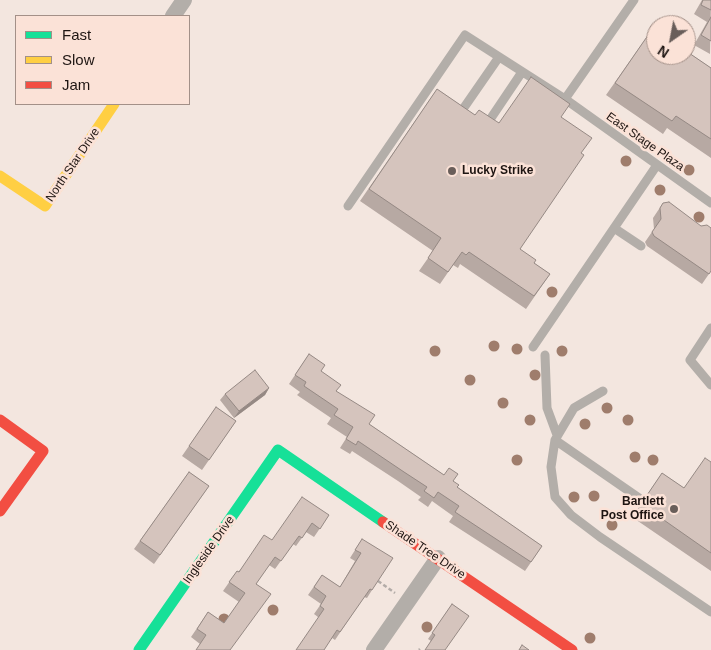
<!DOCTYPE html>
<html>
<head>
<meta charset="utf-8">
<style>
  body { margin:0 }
  #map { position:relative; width:711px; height:650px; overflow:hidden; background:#f3e6df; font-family:Helvetica,sans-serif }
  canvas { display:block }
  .legend { position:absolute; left:15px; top:15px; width:175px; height:90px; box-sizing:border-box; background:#fbe2d7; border:1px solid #a39088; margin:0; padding:6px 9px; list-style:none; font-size:15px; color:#1e1512 }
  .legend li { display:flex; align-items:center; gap:10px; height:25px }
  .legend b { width:25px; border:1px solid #a39088 }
  .north { position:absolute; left:646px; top:15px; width:50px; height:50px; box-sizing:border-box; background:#fbe2d7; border:1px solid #a39088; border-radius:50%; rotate:213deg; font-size:14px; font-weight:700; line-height:20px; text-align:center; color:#1e1512 }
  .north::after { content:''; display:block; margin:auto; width:18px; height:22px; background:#695e5a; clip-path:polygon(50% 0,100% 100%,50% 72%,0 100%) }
</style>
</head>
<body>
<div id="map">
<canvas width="711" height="650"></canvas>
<ul class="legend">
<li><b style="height:6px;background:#16e098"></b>Fast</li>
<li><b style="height:6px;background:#ffcf43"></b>Slow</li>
<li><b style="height:6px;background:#f24e42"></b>Jam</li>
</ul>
<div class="north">N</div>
</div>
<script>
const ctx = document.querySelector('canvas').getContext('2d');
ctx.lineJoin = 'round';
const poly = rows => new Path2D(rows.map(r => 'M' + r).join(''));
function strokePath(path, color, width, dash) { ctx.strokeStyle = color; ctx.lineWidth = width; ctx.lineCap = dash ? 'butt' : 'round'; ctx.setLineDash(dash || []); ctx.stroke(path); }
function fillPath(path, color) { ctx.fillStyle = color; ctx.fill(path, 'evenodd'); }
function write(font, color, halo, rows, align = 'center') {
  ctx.font = font + ' Helvetica,sans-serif'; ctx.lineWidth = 5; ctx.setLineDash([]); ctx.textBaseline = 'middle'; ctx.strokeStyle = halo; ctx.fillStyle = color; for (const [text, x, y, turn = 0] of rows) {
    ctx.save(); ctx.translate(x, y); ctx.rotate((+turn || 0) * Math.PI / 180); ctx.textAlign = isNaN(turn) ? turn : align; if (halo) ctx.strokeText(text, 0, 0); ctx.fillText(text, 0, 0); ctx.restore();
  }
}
strokePath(poly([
  [378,581,395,593],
  [419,650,420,649]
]), '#b3aca8', 2.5, [4, 2.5]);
strokePath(poly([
  [565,99,634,0],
  [463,109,499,57],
  [483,122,487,124,522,72],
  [348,206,465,35,565,99,711,203],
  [614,228,641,246],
  [711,328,690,360,711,385],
  [533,347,657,165],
  [545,355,547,408,557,435],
  [603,391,574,408,555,440,551,467,555,497,571,515,600,537,711,612],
  [555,440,639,498]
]), '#b3aea9', 9);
strokePath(poly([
  [173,16,184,0],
  [374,650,438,558]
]), '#b3aea9', 16);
strokePath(poly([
  [139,650,278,450,383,522]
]), '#16e098', 11);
strokePath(poly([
  [0,176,45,206,114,104]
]), '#ffcf43', 11);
strokePath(poly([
  [0,420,43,451,0,511],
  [383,522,572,650]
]), '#f24e42', 11);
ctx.fillStyle = '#9f7d6c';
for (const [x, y] of [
  [626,161],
  [689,170],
  [660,190],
  [699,217],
  [552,292],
  [494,346],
  [517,349],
  [435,351],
  [562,351],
  [535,375],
  [470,380],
  [503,403],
  [607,408],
  [530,420],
  [628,420],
  [585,424],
  [635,457],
  [517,460],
  [653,460],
  [594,496],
  [574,497],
  [612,525],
  [273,610],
  [224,619],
  [427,627],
  [590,638]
]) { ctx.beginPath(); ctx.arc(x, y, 5.5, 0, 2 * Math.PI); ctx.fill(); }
fillPath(poly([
  [702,0,711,0,710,54,694,45,707,22,694,14],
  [653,28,711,68,711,158,667,128,663,134,606,95],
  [437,89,475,115,499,123,561,117,581,153,520,249,534,263,550,274,526,309,460,264,458,268,453,265,440,284,419,271,433,251,360,201],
  [663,203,711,271,702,284,647,246,645,242,654,229,653,218],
  [309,354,321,371,336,391,369,424,453,481,457,487,542,546,525,571,449,522,453,516,432,501,428,507,418,500,421,497,398,481,352,451,350,454,340,448,347,437,327,424,331,418,297,395,300,392,289,384],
  [269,388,265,395,234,418,220,400,225,394],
  [216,407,236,421,202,470,182,456],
  [711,462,711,571,632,517,662,473,684,488],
  [189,472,209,486,154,564,134,549],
  [329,515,314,537,306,532,296,546,293,544,275,569,269,565,256,584,271,594,200,644,191,637,208,612,224,623,239,602,223,591,237,571,238,572,272,540],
  [362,539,372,590,367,598,364,597,335,640,332,638,318,617,314,614,321,604,308,595,322,575,340,587,355,561,350,558],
  [452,604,469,616,431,641,428,639]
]), '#b7a9a3');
fillPath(poly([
  [269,388,265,395,234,418,239,411]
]), '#958984');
const building = poly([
  [703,0,711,0,711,10,701,5,703,0],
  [711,17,711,41,701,35,711,17],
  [653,28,656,30,656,55,686,55,686,51,711,68,711,139,676,116,672,121,615,83,653,28],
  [531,77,570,104,561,117,592,138,581,153,584,155,520,249,536,260,534,263,550,274,534,296,469,252,466,255,462,252,448,272,428,258,441,238,369,189,437,89,475,115,479,110,499,123,531,77],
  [669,202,701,226,707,225,711,228,711,271,709,274,654,236,652,232,661,219,660,208,663,203,669,202],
  [309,354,325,365,321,371,341,385,336,391,375,415,369,424,444,475,449,468,458,474,453,481,459,485,457,487,542,546,531,562,455,512,459,506,438,492,434,498,424,491,427,487,404,472,358,441,356,445,346,439,353,427,334,415,338,409,304,386,306,382,295,375,309,354],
  [255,370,269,388,239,411,225,394,255,370],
  [216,407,236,421,209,460,189,446,216,407],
  [705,458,711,462,711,553,641,504,662,473,684,488,705,458],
  [189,472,209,486,160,555,140,541,189,472],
  [302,497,329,515,320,529,312,523,302,538,299,536,281,561,275,557,256,584,271,594,230,650,196,650,206,635,197,629,208,612,224,623,245,593,229,582,237,571,239,572,264,535,272,540,302,497],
  [362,539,393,558,372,590,370,589,340,632,337,630,324,650,296,650,324,609,320,606,326,596,314,587,322,575,340,587,361,553,355,550,362,539],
  [452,604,469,616,445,650,425,650,435,635,432,633,452,604],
  [522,645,529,650,519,650,522,645]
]);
fillPath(building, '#d5c4bd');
strokePath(building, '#958984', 1);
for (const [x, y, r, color] of [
  [452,171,5,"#695e5a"],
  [674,509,5,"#695e5a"]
]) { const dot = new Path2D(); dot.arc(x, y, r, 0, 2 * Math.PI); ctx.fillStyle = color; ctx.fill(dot); strokePath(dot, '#fbe2d7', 2); }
write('12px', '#1e1512', '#fbe2d7', [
  ["East Stage Plaza",645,142,35],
  ["North Star Drive",73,165,-56],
  ["Ingleside Drive",209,550,-55],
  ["Shade Tree Drive",425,550,34]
]);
write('bold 12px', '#1e1512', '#fbe2d7', [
  ["Lucky Strike",462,171],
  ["Bartlett",664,502,"right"],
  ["Post Office",664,516,"right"]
], 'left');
</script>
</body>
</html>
